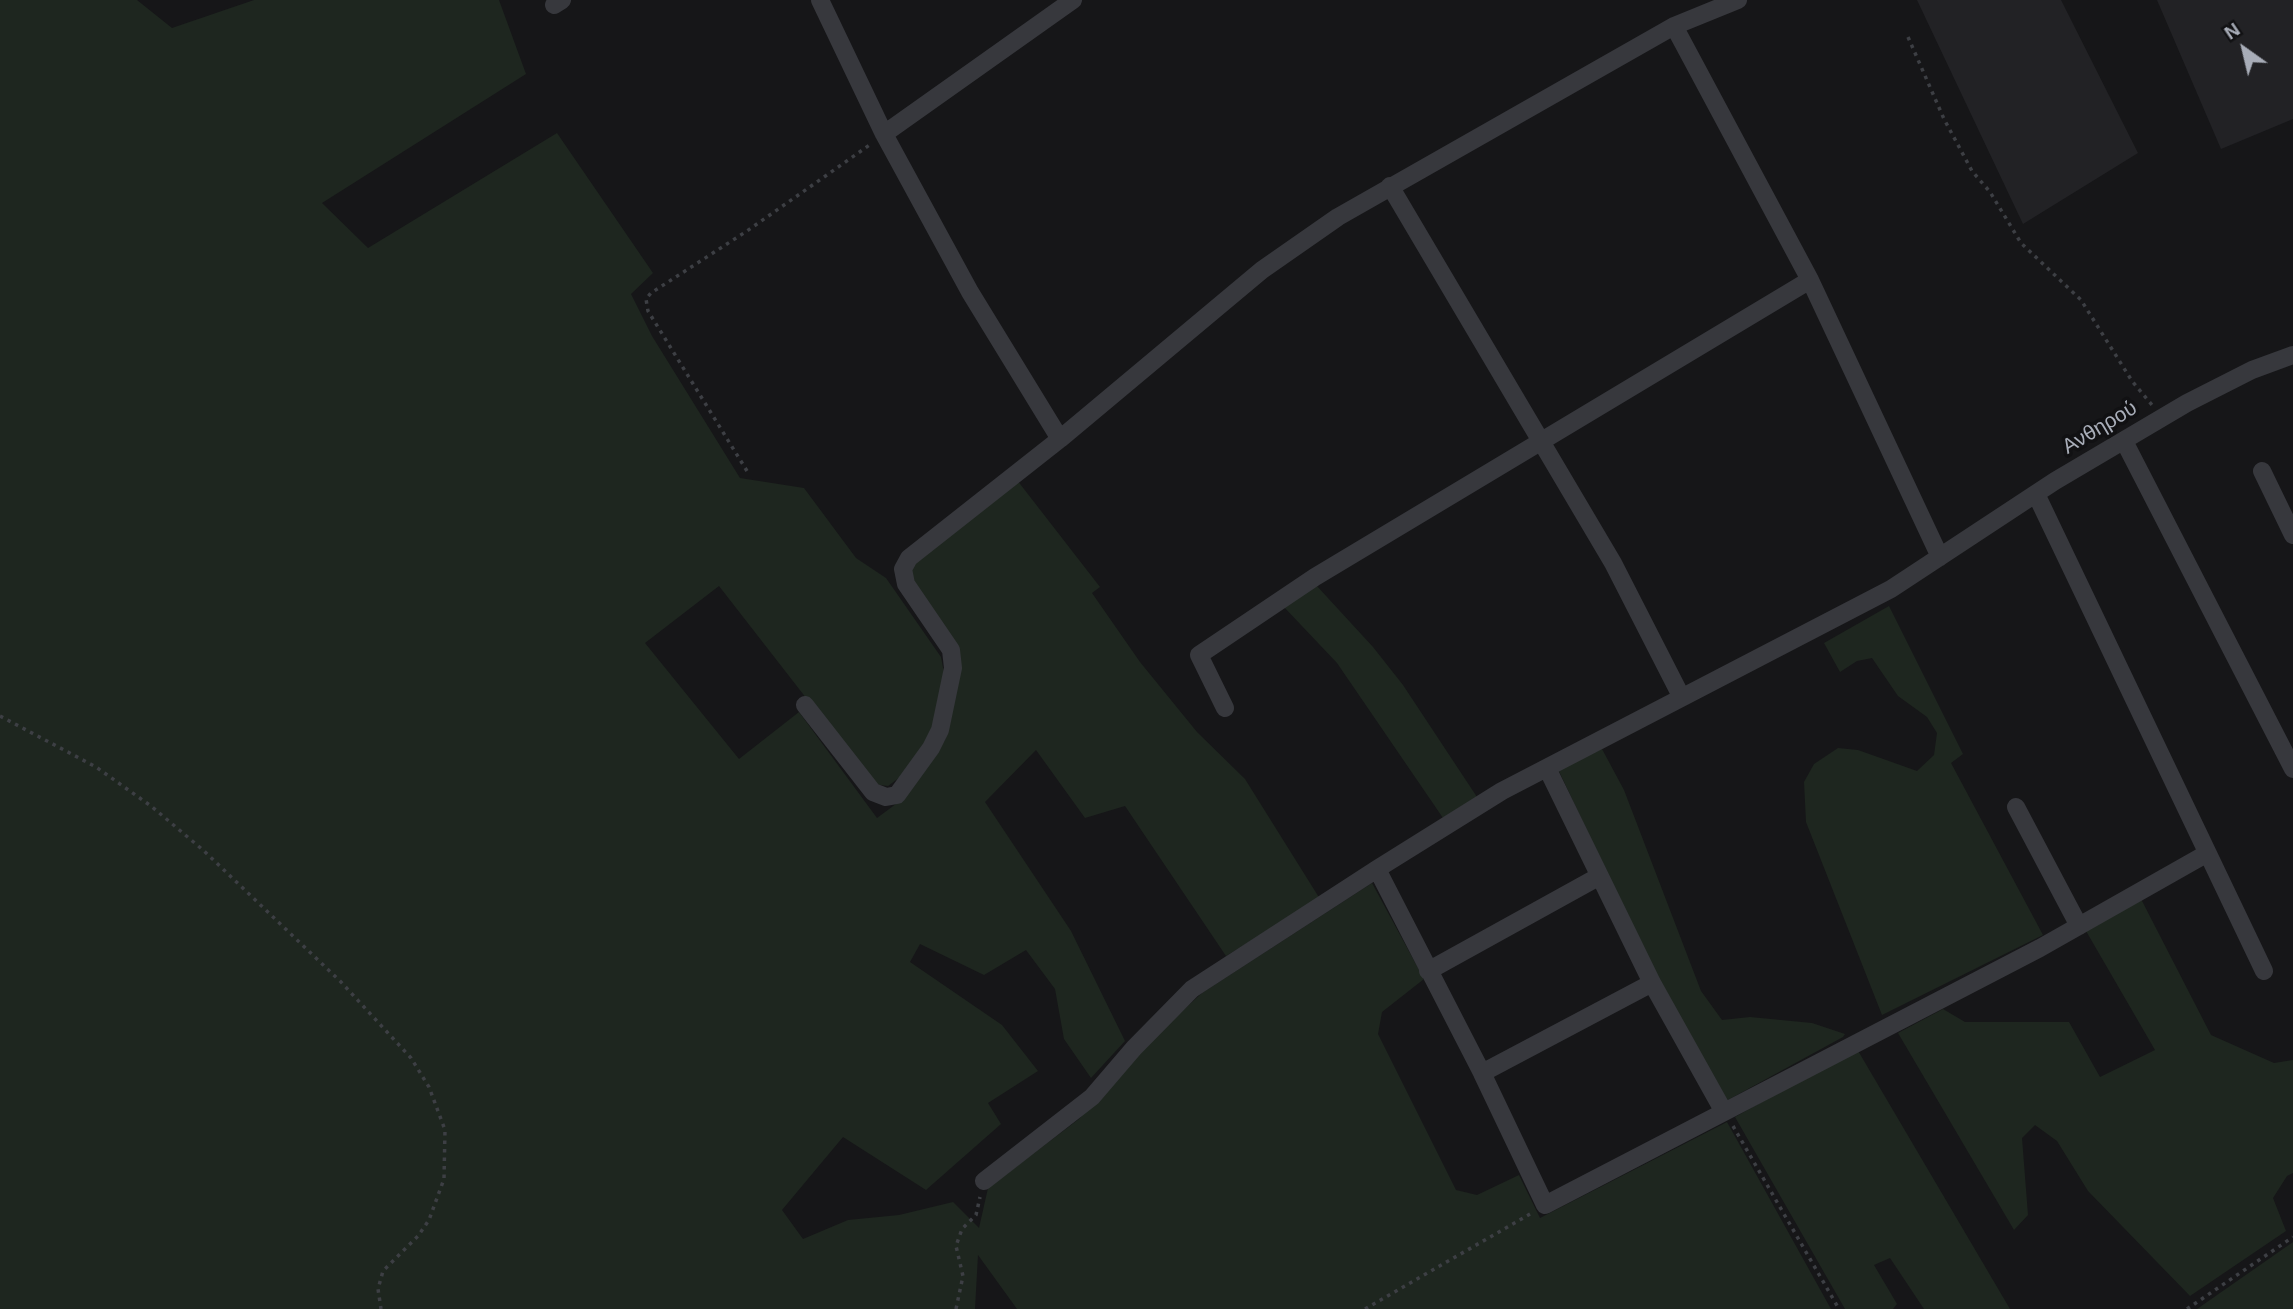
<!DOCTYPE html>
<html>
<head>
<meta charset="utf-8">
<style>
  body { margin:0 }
  #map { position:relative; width:2293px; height:1309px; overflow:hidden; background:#161618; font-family:Arial,sans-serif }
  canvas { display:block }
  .north { position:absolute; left:2209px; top:14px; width:70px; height:70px; -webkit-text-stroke:5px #111113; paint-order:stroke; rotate:326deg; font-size:19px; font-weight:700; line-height:28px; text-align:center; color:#a8adb8 }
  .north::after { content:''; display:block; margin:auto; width:24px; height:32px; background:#a8adb8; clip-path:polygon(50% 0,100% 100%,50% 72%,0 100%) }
</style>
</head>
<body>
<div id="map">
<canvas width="2293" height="1309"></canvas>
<div class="north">N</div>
</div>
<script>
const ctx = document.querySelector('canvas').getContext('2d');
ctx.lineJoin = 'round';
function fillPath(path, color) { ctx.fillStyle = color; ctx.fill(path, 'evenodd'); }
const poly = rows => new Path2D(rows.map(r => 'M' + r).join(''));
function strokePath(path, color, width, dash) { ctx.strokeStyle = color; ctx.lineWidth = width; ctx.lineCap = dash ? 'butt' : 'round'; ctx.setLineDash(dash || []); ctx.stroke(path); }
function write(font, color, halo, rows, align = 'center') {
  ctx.font = font + ' Arial,sans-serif'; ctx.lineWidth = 7; ctx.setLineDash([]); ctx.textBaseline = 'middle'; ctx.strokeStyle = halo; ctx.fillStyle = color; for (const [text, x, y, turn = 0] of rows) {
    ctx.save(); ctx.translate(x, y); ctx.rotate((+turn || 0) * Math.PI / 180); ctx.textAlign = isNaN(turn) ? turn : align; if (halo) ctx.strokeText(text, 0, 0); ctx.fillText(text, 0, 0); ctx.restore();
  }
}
fillPath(poly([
  [1917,0,2061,0,2138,153,2023,224],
  [2157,0,2293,0,2293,119,2221,149]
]), '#222225');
fillPath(poly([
  [0,0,137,0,172,28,254,0,499,0,526,74,322,203,368,248,557,133,653,273,631,294,652,336,740,478,804,488,856,558,886,578,941,657,945,678,936,727,900,777,888,786,873,784,719,586,645,643,739,759,799,712,877,818,904,798,945,740,956,653,897,575,1017,480,1100,587,1092,593,1140,662,1197,732,1245,779,1320,899,1226,956,1125,806,1085,818,1036,750,985,802,1071,931,1125,1041,1091,1078,1064,1039,1055,989,1026,950,984,975,920,944,910,962,1002,1025,1038,1071,988,1103,1001,1124,926,1190,843,1137,782,1210,803,1239,848,1220,899,1215,953,1202,979,1228,988,1188,1079,1119,1146,1044,1202,993,1372,883,1424,979,1382,1012,1378,1034,1456,1190,1477,1195,1519,1175,1540,1218,1727,1122,1831,1309,1017,1309,978,1255,975,1309,0,1309],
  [1316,585,1373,647,1403,685,1477,797,1443,818,1337,663,1283,606],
  [1889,606,1963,754,1951,763,2043,935,1882,1015,1806,822,1804,782,1814,764,1838,748,1858,750,1917,771,1934,755,1937,733,1927,717,1898,696,1872,658,1857,661,1840,672,1824,643],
  [1602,749,1624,790,1701,991,1722,1020,1750,1017,1812,1023,1845,1034,1843,1037,1726,1101,1661,988,1558,769],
  [2141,899,2211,1035,2274,1063,2293,1060,2293,1173,2287,1176,2273,1198,2286,1231,2190,1296,2088,1191,2057,1141,2035,1125,2022,1138,2028,1215,2014,1230,1898,1033,1943,1009,1965,1022,2069,1022,2100,1077,2155,1050,2086,931],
  [1857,1049,2010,1309,1924,1309,1890,1258,1874,1265,1897,1304,1893,1309,1845,1309,1735,1117],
  [2293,1242,2293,1309,2197,1309]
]), '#1e261f');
strokePath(poly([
  [1908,37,1944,119,1972,171,1990,192,2021,243,2081,300,2132,381,2152,405],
  [747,471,648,311,646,299,651,293,747,231,871,144],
  [0,716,96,767,151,806,203,850,341,982,411,1058,429,1087,445,1130,444,1179,429,1220,418,1236,383,1271,378,1289,381,1309],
  [1733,1126,1839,1309],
  [956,1309,963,1276,956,1246,962,1229,976,1215,980,1197],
  [1365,1309,1530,1214],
  [2187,1309,2293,1237]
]), '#3d3f44', 3.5, [3.5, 5]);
strokePath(poly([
  [820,0,884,134,970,292,1060,439],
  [554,5,562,0],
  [1674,26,1810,280,1940,557],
  [884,134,1073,0],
  [1390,186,1613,563,1681,696],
  [2124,441,2293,769],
  [2262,471,2293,535],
  [2036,494,2264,971],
  [805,705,873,792,886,797,897,795,931,748,940,730,953,668,951,650,906,584,903,569,909,558,1060,439,1262,270,1338,217,1674,26,1738,0],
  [1225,708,1199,655,1315,577,1810,280],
  [1547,768,1652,983,1724,1112],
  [2016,807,2079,926],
  [1377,869,1482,1073,1545,1205,2040,948,2206,854],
  [1428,971,1598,877],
  [1482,1073,1652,983],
  [984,1181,1092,1097,1134,1048,1192,989,1377,869,1502,791,1891,589,2055,481,2187,403,2252,370,2293,355]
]), '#37383d', 18);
write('21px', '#a8adb8', '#111113', [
  ["Ανθηρού",2100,428,-31]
]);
</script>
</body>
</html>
